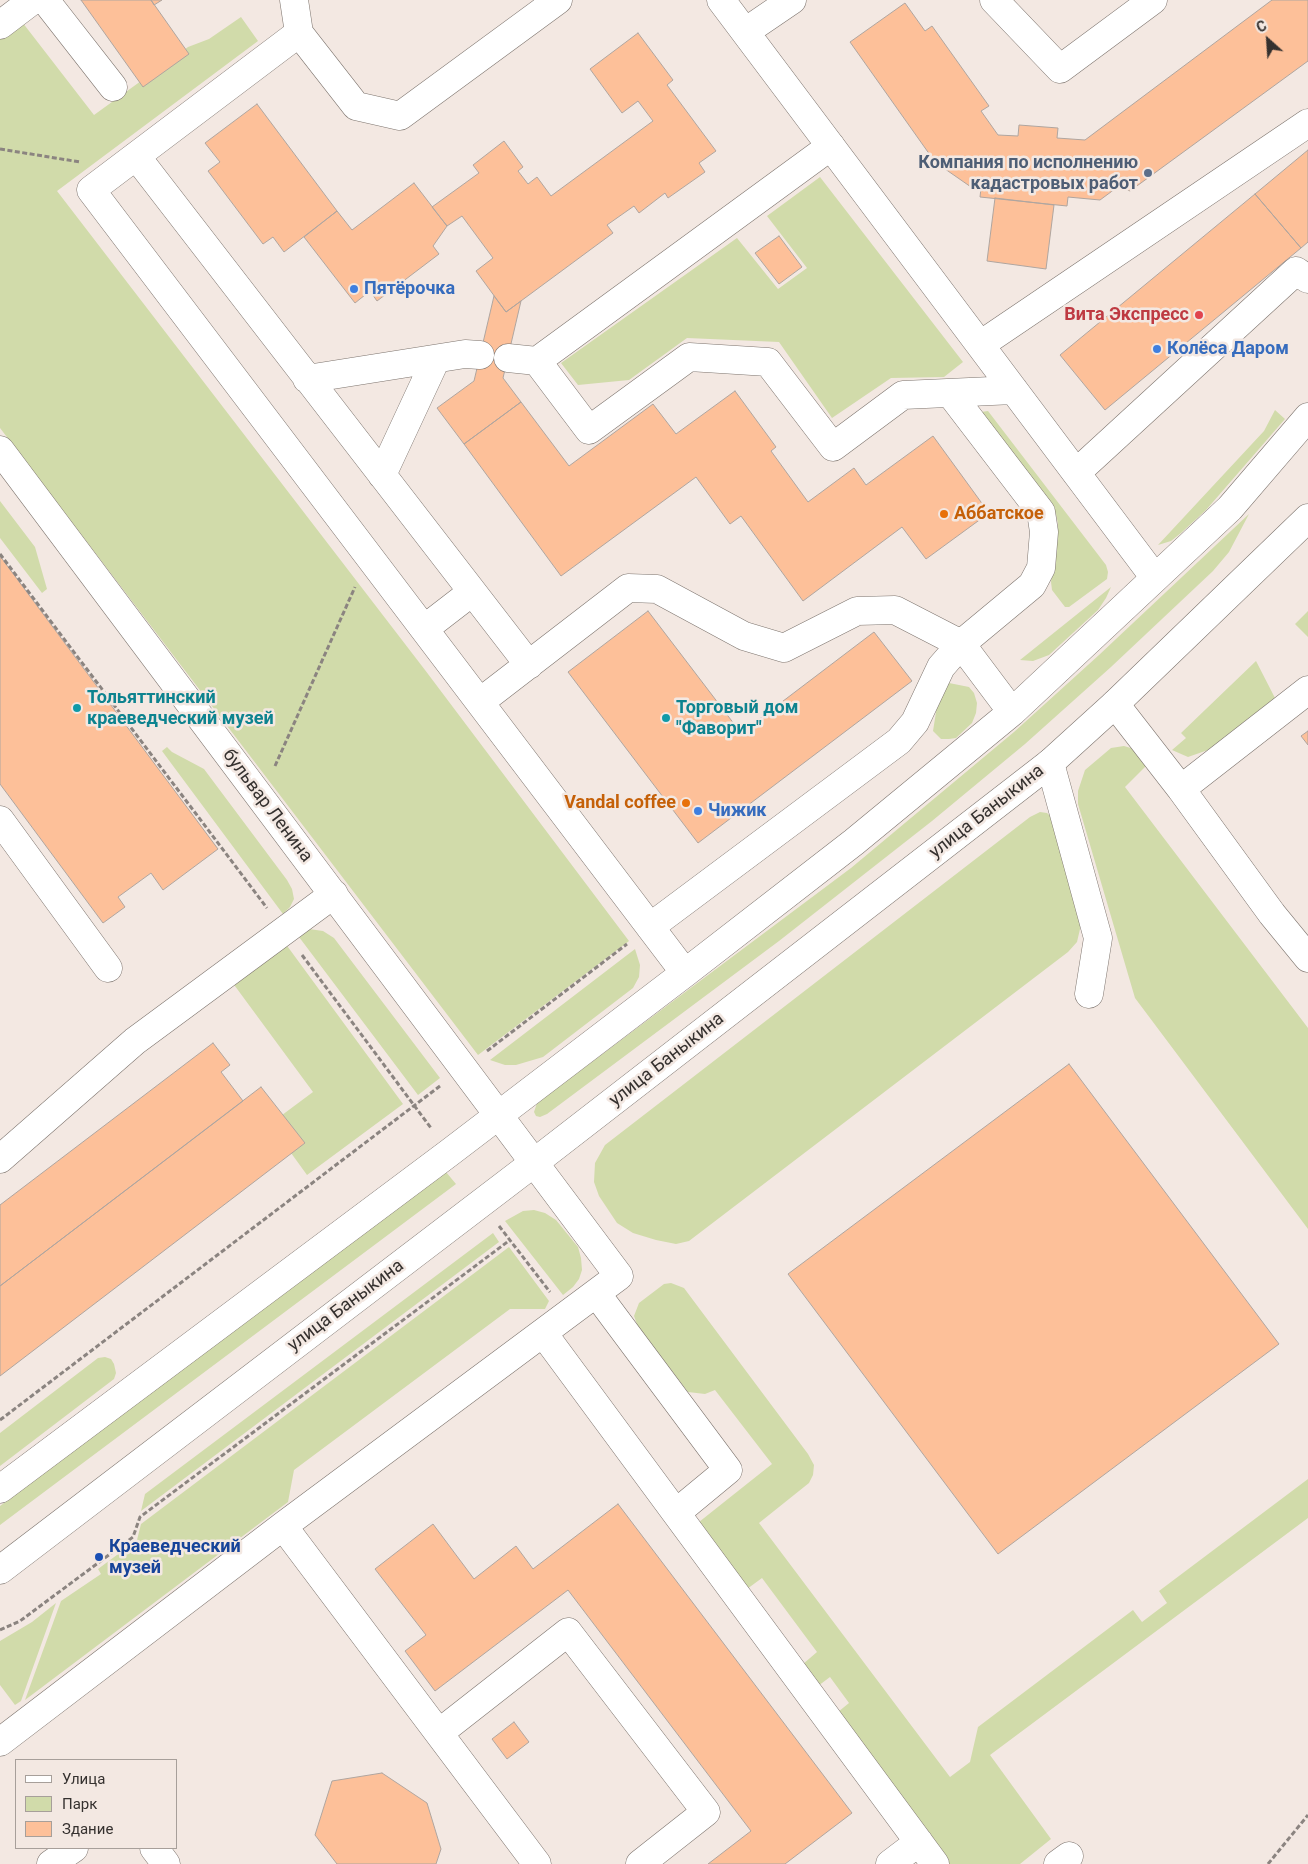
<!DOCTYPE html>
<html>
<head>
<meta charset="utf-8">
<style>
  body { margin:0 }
  #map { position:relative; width:1308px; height:1864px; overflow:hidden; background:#f3e8e2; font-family:Roboto,sans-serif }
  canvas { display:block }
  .legend { position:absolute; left:15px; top:1759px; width:162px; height:90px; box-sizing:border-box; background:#f3e8e2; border:1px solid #a79f9a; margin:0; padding:6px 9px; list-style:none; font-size:15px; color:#35312f }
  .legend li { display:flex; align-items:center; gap:10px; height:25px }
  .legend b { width:25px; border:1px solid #a79f9a }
  .north { position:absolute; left:1243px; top:15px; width:50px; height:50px; -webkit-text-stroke:4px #f3e8e2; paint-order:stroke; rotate:334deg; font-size:14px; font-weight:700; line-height:20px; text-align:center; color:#35312f }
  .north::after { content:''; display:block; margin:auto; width:18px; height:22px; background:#35312f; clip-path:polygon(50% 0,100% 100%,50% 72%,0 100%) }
</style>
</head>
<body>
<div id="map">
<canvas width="1308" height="1864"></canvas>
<ul class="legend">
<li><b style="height:6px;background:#fff"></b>Улица</li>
<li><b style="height:14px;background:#d1dbaa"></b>Парк</li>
<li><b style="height:14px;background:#fdc099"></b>Здание</li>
</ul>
<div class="north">С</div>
</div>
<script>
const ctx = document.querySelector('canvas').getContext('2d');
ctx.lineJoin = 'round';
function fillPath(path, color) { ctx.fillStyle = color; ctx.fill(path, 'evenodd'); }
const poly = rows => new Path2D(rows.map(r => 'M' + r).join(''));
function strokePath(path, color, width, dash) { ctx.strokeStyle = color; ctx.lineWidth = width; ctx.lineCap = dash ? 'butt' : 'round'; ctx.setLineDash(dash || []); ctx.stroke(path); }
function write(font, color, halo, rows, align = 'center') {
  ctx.font = font + ' Roboto,sans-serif'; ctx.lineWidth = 5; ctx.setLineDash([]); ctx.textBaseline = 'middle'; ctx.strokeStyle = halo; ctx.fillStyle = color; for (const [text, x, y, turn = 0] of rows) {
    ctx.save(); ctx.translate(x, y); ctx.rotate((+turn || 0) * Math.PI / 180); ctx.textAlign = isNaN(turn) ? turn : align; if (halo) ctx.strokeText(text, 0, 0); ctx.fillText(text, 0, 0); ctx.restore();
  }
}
fillPath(poly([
  [241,17,258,41,57,191,425,670,629,941,478,1055,0,428,0,32,19,18,94,115,188,47,209,39],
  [820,177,963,362,944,377,891,378,832,418,779,342,687,338,629,380,578,385,561,363,737,238,778,289,807,268,767,216],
  [1275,410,1285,419,1206,510,1181,533,1171,541,1158,545,1264,431],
  [988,411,1106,565,1108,572,1107,579,1069,607,1065,607,1052,590,1051,582,1058,524,1056,514,982,418,981,412],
  [0,501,35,547,47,589,42,593,0,538],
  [1249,514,1229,552,1213,571,1111,667,1025,744,932,821,779,941,547,1114,540,1117,536,1116,534,1112,537,1103,851,868,1014,732,1099,655],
  [1111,587,1106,598,1098,610,1049,655,1033,661,1020,660],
  [1308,611,1308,637,1295,624],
  [1256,661,1275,698,1208,750,1188,757,1172,750,1186,738,1181,733],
  [944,682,969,687,974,693,977,703,976,713,972,723,956,738,949,739,941,739,933,731,937,706],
  [1124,746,1141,751,1152,760,1125,787,1308,1028,1308,1229,1135,998,1078,804,1078,791,1085,770,1111,748],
  [167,747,172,752,204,769,287,880,292,889,294,899,290,907,283,914,162,751],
  [1040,812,1047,813,1054,819,1081,909,1080,929,1077,942,1068,952,689,1241,676,1244,656,1240,633,1233,617,1223,599,1196,594,1182,595,1163,605,1145,1030,817],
  [309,929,323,931,334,938,440,1078,418,1095,296,933],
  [285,943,403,1104,307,1175,270,1124,313,1092,232,982],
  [635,949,640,965,639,977,633,988,543,1057,516,1065,505,1065,490,1060],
  [446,1172,456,1184,0,1525,0,1506],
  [534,1210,545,1213,556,1220,578,1247,581,1258,582,1270,579,1279,573,1287,563,1295,505,1221,523,1211],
  [493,1233,499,1242,141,1511,145,1494],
  [509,1247,549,1301,545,1309,510,1309,294,1470,288,1502,25,1700,61,1601,101,1574,98,1569,137,1540,141,1524],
  [671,1283,684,1288,808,1454,814,1465,813,1475,809,1483,759,1523,950,1777,970,1762,978,1727,1133,1610,1142,1622,1167,1603,1159,1591,1308,1479,1308,1518,990,1755,1051,1839,1020,1864,947,1864,838,1712,849,1703,830,1677,818,1686,803,1664,817,1652,762,1578,747,1589,699,1522,772,1464,715,1390,705,1394,688,1392,638,1327,634,1316,639,1303,664,1284],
  [105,1357,111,1359,114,1364,116,1373,114,1379,0,1466,0,1433,98,1358],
  [56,1603,21,1701,15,1705,0,1685,0,1641,32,1622]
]), '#d1dbaa');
const building = poly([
  [81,0,151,0,189,54,143,87,81,0],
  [151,0,162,0,154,5,151,0],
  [1272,0,1308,0,1308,61,1130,191,1119,186,1100,200,1068,197,1067,206,980,197,981,188,971,187,935,162,850,42,905,3,925,31,932,26,989,106,981,111,998,135,1018,136,1019,125,1058,128,1057,138,1085,140,1272,0],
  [638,33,673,80,667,85,716,151,699,163,705,172,668,198,665,193,639,213,634,206,607,225,613,233,506,312,476,271,493,258,462,216,447,226,432,207,479,173,473,165,504,141,523,167,518,171,528,184,537,177,551,196,653,121,638,101,622,113,590,69,638,33],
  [257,104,337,211,284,252,273,237,263,244,208,171,220,162,205,143,257,104],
  [1308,150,1308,242,1301,248,1255,194,1308,150],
  [414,183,447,226,433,246,439,254,377,301,370,291,355,303,304,237,337,211,352,230,414,183],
  [1255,194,1301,248,1105,410,1060,355,1255,194],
  [995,198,1054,205,1046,269,987,261,995,198],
  [779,236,802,267,779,284,755,253,779,236],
  [494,296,506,312,521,301,503,378,521,402,464,444,437,408,474,381,494,296],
  [735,391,776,447,771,451,808,502,854,468,866,485,933,436,989,513,926,559,902,527,803,601,741,516,730,524,696,477,561,576,464,444,521,402,569,466,653,404,676,434,735,391],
  [0,556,218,849,163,890,151,873,118,897,125,907,103,923,0,784,0,556],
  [648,611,741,733,874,632,912,681,698,843,568,672,648,611],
  [1308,731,1308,745,1301,736,1308,731],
  [213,1043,230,1065,221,1072,243,1101,0,1286,0,1205,213,1043],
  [1069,1064,1279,1344,998,1554,788,1274,1069,1064],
  [261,1087,305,1143,0,1376,0,1286,261,1087],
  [618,1504,852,1813,785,1864,708,1864,751,1831,568,1590,435,1691,405,1651,426,1635,375,1569,433,1524,474,1579,516,1546,533,1569,618,1504],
  [514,1722,529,1742,507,1759,492,1739,514,1722],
  [382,1773,427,1803,441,1849,436,1864,337,1864,315,1835,332,1781,382,1773]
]);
fillPath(building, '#fdc099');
strokePath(building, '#afa59f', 1);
const minor = poly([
  [45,0,113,87],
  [294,0,299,33,91,190,685,973],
  [721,0,1155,578],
  [994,0,1060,69,1153,0],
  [0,25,33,0],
  [745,32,792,0],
  [299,33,356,106,400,116,558,0],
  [136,156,529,665],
  [980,345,1308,123],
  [508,358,537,361,831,146],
  [537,361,589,430,689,357,768,362,833,447,903,395,1014,390],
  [307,379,465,354,480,355],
  [0,450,619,1276,283,1526,0,1742],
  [1076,473,1296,271,1308,279],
  [382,475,436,359],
  [424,629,472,592],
  [480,702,628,588,657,589,744,636,784,648,857,611,895,610,961,644,1012,712],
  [1115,704,1181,789,1308,690],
  [1050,763,1098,938,1089,994],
  [1181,789,1272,914,1308,958],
  [0,820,108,968],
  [650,927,899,741,915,722,941,667,961,644,1032,585,1041,568,1044,532,1041,512,950,393],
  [0,1159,135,1041,334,894],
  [596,1293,728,1470,676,1513],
  [543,1333,935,1864],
  [0,1489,449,1153,685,973,854,842,1012,712,1230,508,1308,417],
  [283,1526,537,1864],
  [439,1733,568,1632,706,1812,640,1864],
  [154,1848,166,1864],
  [51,1864,74,1848],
  [890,1864,919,1842],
  [1058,1864,1069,1856]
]);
const major = poly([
  [0,1570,535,1162,1050,763,1115,704,1308,518]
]);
strokePath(minor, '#7d746e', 29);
strokePath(major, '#7d746e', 29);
strokePath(poly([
  [0,149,80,162],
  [0,554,267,908],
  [275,766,355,587],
  [302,955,431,1128],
  [487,1051,627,944],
  [499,1226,550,1292],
  [0,1420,440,1086],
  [0,1630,20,1621,133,1537,140,1517,510,1240],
  [1268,1864,1308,1815]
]), '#8b8480', 3, [5, 2.5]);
strokePath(minor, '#fff', 28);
strokePath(major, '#fff', 28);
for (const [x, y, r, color] of [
  [1148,173,5,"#5c6f8a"],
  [354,289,5,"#3f7fe0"],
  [1199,315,5,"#e0444e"],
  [1157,349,5,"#3f7fe0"],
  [944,514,5,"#e8710a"],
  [77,708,5,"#0f9aa8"],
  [666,718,5,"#0f9aa8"],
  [686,803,5,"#e8710a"],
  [698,811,5,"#3f7fe0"],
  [99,1557,5,"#1a4fb4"]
]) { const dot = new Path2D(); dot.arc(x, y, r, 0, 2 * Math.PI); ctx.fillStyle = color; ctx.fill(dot); strokePath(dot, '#f3e8e2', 2); }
write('bold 18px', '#4e5e75', '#f3e8e2', [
  ["Компания по исполнению",1138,163],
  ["кадастровых работ",1138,184]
], 'right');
write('bold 18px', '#366cbe', '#f3e8e2', [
  ["Пятёрочка",364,289],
  ["Колёса Даром",1167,349],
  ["Чижик",708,811]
], 'left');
write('bold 18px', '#be3a42', '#f3e8e2', [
  ["Вита Экспресс",1189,315]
], 'right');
write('bold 18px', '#c56008', '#f3e8e2', [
  ["Аббатское",954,514],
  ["Vandal coffee",676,803,"right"]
], 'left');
write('bold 18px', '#0d838f', '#f3e8e2', [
  ["Тольяттинский",87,698],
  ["краеведческий музей",87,719],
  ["Торговый дом",676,708],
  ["\"Фаворит\"",676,729]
], 'left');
write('18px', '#35312f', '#f3e8e2', [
  ["бульвар Ленина",267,806,53],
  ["улица Баныкина",987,812,-38],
  ["улица Баныкина",667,1060,-38],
  ["улица Баныкина",346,1306,-37]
]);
write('bold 18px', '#164399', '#f3e8e2', [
  ["Краеведческий",109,1547],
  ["музей",109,1568]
], 'left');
</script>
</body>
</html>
